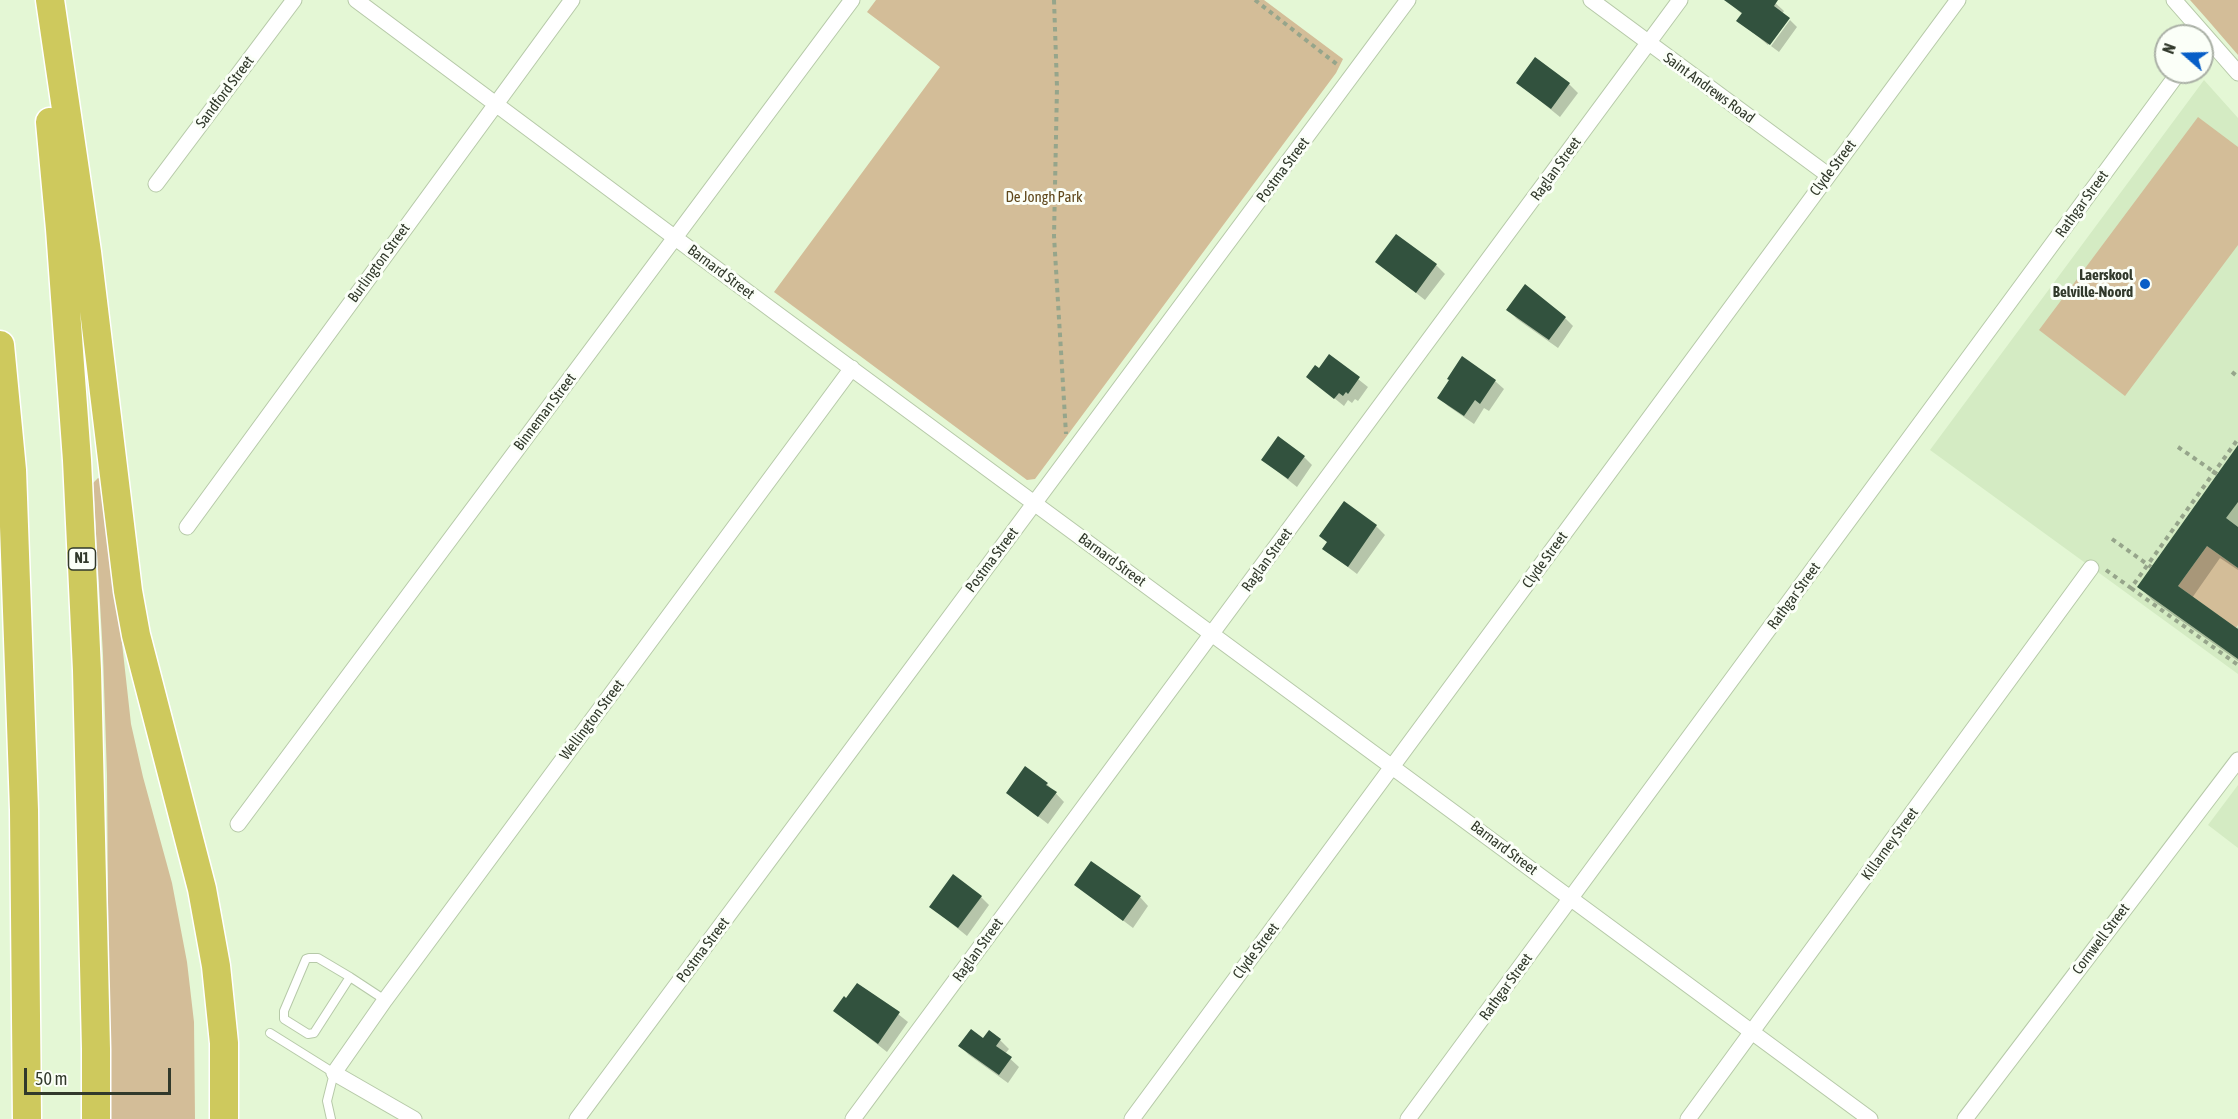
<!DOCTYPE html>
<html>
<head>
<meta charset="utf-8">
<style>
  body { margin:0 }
  #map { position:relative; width:2238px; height:1119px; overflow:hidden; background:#e4f7d5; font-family:"Asap Condensed",sans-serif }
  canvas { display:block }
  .north { position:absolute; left:2154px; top:24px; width:60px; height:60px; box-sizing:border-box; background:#fbfff8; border:2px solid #aab0a6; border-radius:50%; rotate:290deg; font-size:16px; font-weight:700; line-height:24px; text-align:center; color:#31392b }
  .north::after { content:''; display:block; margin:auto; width:21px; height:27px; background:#075ec7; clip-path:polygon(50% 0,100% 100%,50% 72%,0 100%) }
  .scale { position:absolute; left:24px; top:1068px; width:147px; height:27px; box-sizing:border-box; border:3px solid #31392b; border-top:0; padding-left:8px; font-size:18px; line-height:21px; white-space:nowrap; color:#31392b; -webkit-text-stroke:4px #fbfff8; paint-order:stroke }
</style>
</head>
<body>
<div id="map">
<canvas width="2238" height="1119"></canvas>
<div class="north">N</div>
<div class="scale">50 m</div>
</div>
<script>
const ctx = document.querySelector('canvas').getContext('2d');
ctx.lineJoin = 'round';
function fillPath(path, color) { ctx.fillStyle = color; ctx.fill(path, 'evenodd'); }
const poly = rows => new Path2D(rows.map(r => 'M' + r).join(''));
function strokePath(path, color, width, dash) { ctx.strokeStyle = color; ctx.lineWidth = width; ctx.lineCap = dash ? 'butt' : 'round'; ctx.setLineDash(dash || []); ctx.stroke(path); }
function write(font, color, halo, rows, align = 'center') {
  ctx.font = font + ' "Asap Condensed",sans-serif'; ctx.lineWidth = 6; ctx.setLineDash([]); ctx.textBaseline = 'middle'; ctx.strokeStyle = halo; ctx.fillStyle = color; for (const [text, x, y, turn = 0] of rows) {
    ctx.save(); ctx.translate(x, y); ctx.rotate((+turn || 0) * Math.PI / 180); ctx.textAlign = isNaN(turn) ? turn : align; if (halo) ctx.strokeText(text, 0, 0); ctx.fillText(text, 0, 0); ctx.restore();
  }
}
fillPath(poly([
  [2204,80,2238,118,2238,674,1930,450],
  [2238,785,2238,848,2208,825]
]), '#d4ebc3');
fillPath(poly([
  [876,0,1264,0,1343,59,1336,73,1035,479,1027,480,774,292,940,67,867,12],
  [2190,0,2238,0,2238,55,2206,18],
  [2198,117,2238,147,2238,245,2125,396,2039,330],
  [98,478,104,481,131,724,143,777,172,883,187,962,194,1022,195,1119,107,1119,109,1024,107,776,103,655,93,483],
  [2207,546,2238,568,2238,625,2236,628,2178,586]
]), '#d3bd98');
fillPath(poly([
  [1726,0,1772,0,1784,11,1782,14,1788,18,1768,45,1738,20,1742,14],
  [1790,20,1797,27,1779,52,1771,46],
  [1518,83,1569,84,1578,93,1560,117],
  [1377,262,1436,265,1445,274,1425,300],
  [1508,310,1565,318,1573,326,1558,348,1517,319],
  [1329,356,1368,387,1358,401,1355,399,1352,403,1348,400,1344,406,1308,377,1319,370],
  [1495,381,1504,389,1489,411,1484,408,1474,424,1448,406,1439,397],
  [2238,447,2238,570,2220,558,2192,598,2236,630,2238,627,2238,661,2152,600,2139,586],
  [1304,457,1312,465,1297,487,1263,460],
  [1376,526,1385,535,1357,574,1324,549],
  [1047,784,1064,802,1048,824,1008,793],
  [1076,885,1140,897,1148,906,1133,928],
  [981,897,989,905,967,936,931,907],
  [873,994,908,1022,887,1052,835,1011,846,1000],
  [983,1040,1000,1040,1009,1049,1005,1054,1019,1067,1008,1083,969,1055,960,1046]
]), '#0003');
fillPath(poly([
  [1724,0,1778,0,1774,6,1790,18,1770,45,1736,21,1742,13],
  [1535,57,1570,83,1551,109,1516,83],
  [1396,234,1437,264,1416,293,1375,262],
  [1525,284,1566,317,1549,340,1506,310],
  [1329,354,1360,377,1348,394,1346,392,1343,396,1339,393,1334,399,1306,377,1315,365,1319,368],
  [1462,356,1496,380,1480,404,1475,400,1464,416,1437,398,1449,380,1447,379],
  [1278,436,1305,456,1288,479,1261,460],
  [2238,445,2238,502,2226,518,2238,527,2238,568,2207,546,2178,586,2238,629,2238,659,2137,587],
  [1344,501,1377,525,1348,567,1322,549,1327,542,1319,536],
  [1025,766,1048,783,1046,785,1057,792,1038,817,1006,793],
  [1091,861,1141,896,1123,921,1074,885],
  [953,874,982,896,958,928,929,907],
  [857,983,900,1012,878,1044,833,1011,844,996,846,998],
  [971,1029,983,1038,989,1030,1001,1039,996,1046,1012,1057,999,1075,958,1046]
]), '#32523e');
const service = poly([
  [350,977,314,1033,308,1034,284,1019,284,1011,306,959,309,958,318,958,350,977,385,1000],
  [270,1033,334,1073,327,1101,331,1119]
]);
const minor = poly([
  [356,0,772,310,1870,1119],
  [1591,0,1828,175],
  [2174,0,2238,73],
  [156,184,294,0],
  [187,527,572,0],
  [238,824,852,0],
  [414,1119,334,1073,385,1000,852,368],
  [577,1119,1408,0],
  [853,1119,1680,0],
  [1132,1119,1958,0],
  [1408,1119,2179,72],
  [1688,1119,2091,568],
  [1965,1119,2238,760]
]);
const motorway = poly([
  [50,0,87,252,128,591,136,635,202,889,216,966,224,1043,224,1119],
  [50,122,60,229,77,460,87,670,96,1049,96,1119],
  [0,345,12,470,19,667,24,810,27,1119]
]);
strokePath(service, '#b6c9a8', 10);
strokePath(minor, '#b6c9a8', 17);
strokePath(motorway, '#fff', 31);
strokePath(poly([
  [1054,0,1057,87,1054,236,1066,434],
  [1255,0,1339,66],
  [2232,372,2238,377],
  [2178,447,2217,474],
  [2112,539,2151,567],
  [2106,570,2131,588,2238,439],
  [2131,588,2238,665]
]), '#96a58b', 4, [4.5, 4.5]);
strokePath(service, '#fff', 8);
strokePath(minor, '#fff', 15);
strokePath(motorway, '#cec95d', 28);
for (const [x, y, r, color] of [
  [2145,284,6,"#075ec7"]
]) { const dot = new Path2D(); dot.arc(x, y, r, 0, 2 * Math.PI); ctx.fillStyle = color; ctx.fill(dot); strokePath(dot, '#fbfff8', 2); }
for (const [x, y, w] of [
  [82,559,27]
]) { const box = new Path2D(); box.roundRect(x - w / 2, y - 11, w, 22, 4.5); ctx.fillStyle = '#fbfff8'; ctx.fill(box); strokePath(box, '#31392b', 1.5); }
write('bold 14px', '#31392b', null, [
  ["N1",82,559]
]);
write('15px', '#31392b', '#fbfff8', [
  ["Saint Andrews Road",1709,88,36],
  ["Sandford Street",225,92,-53],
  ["Clyde Street",1833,168,-53],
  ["Raglan Street",1556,169,-54],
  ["Postma Street",1283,170,-53],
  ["Rathgar Street",2082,204,-54],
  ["Burlington Street",379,263,-54],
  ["Barnard Street",721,272,37],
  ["Binneman Street",545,412,-53],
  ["Postma Street",992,560,-53],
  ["Barnard Street",1112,560,36],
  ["Raglan Street",1267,560,-54],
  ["Clyde Street",1545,560,-54],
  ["Rathgar Street",1794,596,-54],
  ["Wellington Street",592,720,-53],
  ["Killarney Street",1890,844,-54],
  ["Barnard Street",1504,848,37],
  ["Cornwell Street",2101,939,-53],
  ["Postma Street",703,950,-53],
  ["Raglan Street",978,950,-54],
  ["Clyde Street",1256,951,-53],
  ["Rathgar Street",1506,987,-54]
]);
write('15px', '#5f471b', '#fbfff8', [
  ["De Jongh Park",1044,197]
]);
write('bold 15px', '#31392b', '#fbfff8', [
  ["Laerskool",2133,275],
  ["Belville-Noord",2133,292]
], 'right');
</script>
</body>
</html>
